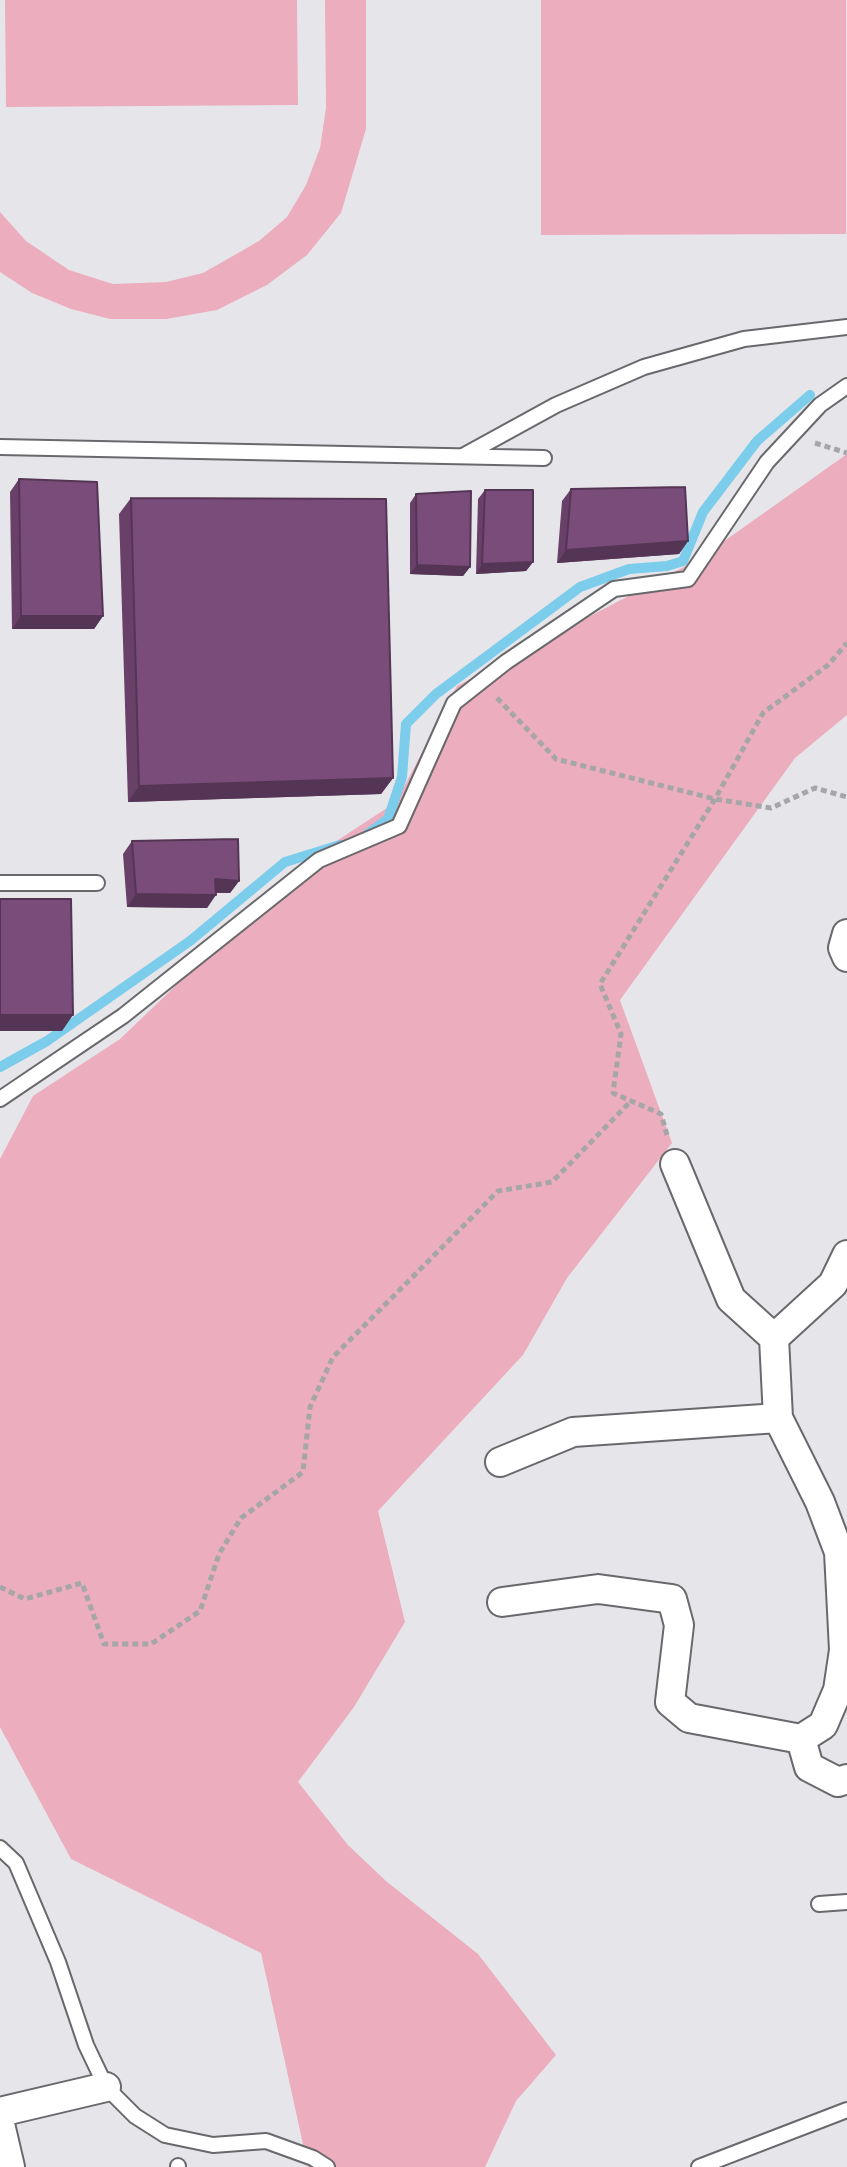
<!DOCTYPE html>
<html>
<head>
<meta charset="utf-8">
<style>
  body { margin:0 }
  canvas { display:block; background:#e6e6ea }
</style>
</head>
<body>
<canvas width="847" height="2167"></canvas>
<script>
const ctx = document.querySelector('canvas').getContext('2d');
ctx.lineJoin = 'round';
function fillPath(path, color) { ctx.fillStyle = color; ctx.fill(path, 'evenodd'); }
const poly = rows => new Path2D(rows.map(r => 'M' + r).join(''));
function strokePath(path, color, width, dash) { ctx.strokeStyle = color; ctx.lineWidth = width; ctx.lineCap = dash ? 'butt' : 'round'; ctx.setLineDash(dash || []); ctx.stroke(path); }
fillPath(poly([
  [5,0,297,0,298,105,6,107],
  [325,0,366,0,366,129,341,213,307,255,267,285,217,310,166,319,110,319,71,309,32,293,0,272,0,212,26,241,69,270,113,284,166,282,203,273,259,241,287,217,306,185,320,148,326,108],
  [541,0,846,0,846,234,541,235],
  [847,454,847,715,795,758,620,1000,672,1143,567,1278,523,1355,378,1511,405,1622,354,1707,298,1782,348,1845,386,1881,478,1954,556,2055,516,2101,485,2167,308,2167,261,1953,71,1859,0,1727,0,1159,33,1096,120,1039,306,861,396,802,457,686,699,559]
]), '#ecaebe');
strokePath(poly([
  [366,835,388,819,402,777,406,724,436,694,580,587,629,569,667,566,683,561,703,512,757,441,810,395],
  [0,1067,47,1041,190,941,285,862,340,845]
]), '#7ccceb', 10);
const service = poly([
  [0,447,544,458],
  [463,456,556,405,644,367,744,339,847,327],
  [0,883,97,883],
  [0,1099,123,1016,319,860,399,826,454,703,506,662,614,589,688,579,767,462,820,405,847,386],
  [0,1848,16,1863,58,1962,86,2045,106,2087,135,2116,165,2135,213,2145,266,2141,313,2158,327,2167],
  [819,1904,847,1902],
  [178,2166,178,2167],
  [699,2167,847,2110]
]);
const minor = poly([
  [847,934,843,948,847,957],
  [774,1338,833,1284,847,1255],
  [500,1462,573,1432,778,1418],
  [502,1602,598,1589,672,1599,679,1625,670,1702,689,1718,801,1739,823,1725,838,1690,844,1650,839,1552,820,1502,778,1418,774,1338,731,1299,675,1164],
  [801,1739,809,1767,838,1782,847,1779],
  [0,2112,106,2087],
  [0,2124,10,2167]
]);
strokePath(service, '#69686c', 18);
strokePath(minor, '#69686c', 32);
strokePath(poly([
  [815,443,847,453],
  [497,698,556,759,715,799,771,808,815,788,847,797],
  [667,1135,661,1114,613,1093,621,1034,600,984,715,799,763,713,828,665,847,643],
  [0,1587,25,1599,82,1583,104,1644,151,1644,200,1611,219,1554,241,1518,303,1472,310,1407,333,1357,498,1191,552,1182,630,1102]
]), '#a6a6a9', 5, [6, 4]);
strokePath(service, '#fff', 14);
strokePath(minor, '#fff', 28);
fillPath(poly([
  [19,479,103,616,94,629,12,629,10,492],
  [571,489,688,541,679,554,557,563,562,501],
  [485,490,533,562,526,571,476,574,478,499],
  [416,494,470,567,463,576,410,574,410,503],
  [131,498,393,778,381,794,128,802,119,514],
  [132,841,239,881,230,893,216,893,207,908,127,907,123,854]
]), '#694168');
fillPath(poly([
  [688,541,679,554,557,563,566,550],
  [533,562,526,571,476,574,482,564],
  [417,565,470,567,463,576,410,574],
  [21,616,103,616,94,629,12,629],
  [393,778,381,794,128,802,139,786],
  [215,879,239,881,230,893,206,892],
  [136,894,216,895,207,908,127,907],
  [0,1015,73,1015,62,1031,0,1031]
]), '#553555');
const building = poly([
  [19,479,97,482,103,616,21,616,19,479],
  [685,487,688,541,566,550,571,489,685,487],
  [485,490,533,490,533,562,482,564,485,490],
  [471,491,470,567,417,565,416,494,471,491],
  [131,498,386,499,393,778,139,786,131,498],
  [238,839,239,881,215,879,216,895,136,894,132,841,238,839],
  [0,899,71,899,73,1015,0,1015,0,899]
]);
fillPath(building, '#7a4c79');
strokePath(building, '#553555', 2);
</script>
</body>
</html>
